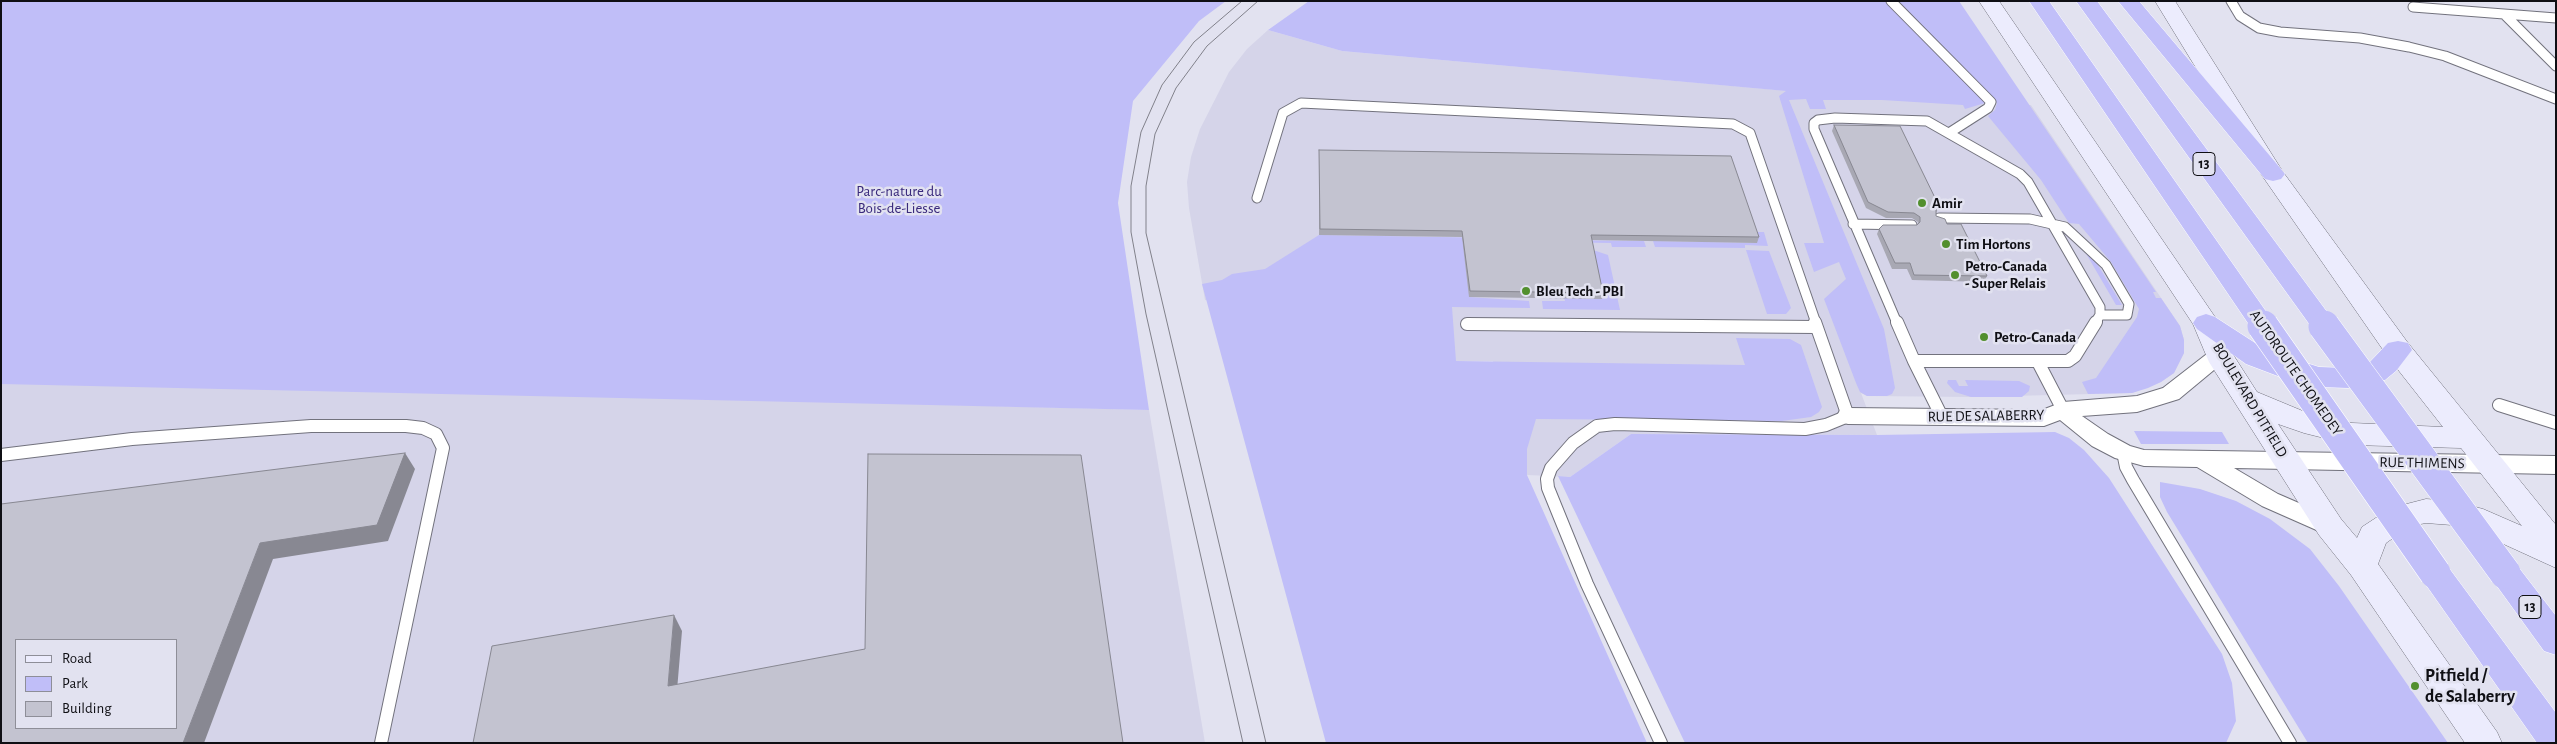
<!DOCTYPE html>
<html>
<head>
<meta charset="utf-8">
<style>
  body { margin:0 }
  #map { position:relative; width:2557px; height:744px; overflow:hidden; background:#e2e2f0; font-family:"Alegreya Sans",sans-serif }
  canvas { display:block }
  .frame { position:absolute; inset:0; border:2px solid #0f0f14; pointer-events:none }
  .legend { position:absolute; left:15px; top:639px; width:162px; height:90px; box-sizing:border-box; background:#e2e2f0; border:1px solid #8e8e98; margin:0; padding:6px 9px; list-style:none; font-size:15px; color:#0f0f14 }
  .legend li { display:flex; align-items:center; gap:10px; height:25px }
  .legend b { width:25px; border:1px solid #8e8e98 }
</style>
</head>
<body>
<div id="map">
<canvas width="2557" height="744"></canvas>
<div class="frame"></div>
<ul class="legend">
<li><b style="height:6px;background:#ececfd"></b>Road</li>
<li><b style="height:14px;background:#c0bef8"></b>Park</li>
<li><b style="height:14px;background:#c3c3d0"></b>Building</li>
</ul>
</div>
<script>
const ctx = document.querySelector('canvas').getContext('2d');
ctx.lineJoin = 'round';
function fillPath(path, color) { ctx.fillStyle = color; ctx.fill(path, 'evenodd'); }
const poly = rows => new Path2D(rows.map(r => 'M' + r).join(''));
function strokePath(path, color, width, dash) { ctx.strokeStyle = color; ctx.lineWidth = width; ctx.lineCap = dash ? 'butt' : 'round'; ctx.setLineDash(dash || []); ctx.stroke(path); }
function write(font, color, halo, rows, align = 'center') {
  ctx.font = font + ' "Alegreya Sans",sans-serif'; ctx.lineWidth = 5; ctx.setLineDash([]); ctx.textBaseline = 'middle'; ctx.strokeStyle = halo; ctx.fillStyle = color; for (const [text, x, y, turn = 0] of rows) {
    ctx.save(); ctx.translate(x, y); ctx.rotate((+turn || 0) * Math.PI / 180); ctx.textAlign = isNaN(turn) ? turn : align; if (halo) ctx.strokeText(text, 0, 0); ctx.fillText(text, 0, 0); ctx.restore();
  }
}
fillPath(poly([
  [1268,30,1342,51,1777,90,2031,105,2180,326,2184,340,2184,353,2174,373,2161,382,2132,393,1971,397,1867,396,1861,393,1877,435,1631,434,1570,477,1507,474,1493,361,1456,361,1205,300,1189,208,1187,182,1191,157,1200,129,1229,72,1247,49],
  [1,380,1149,410,1205,743,1,743],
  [16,640,176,640,176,728,16,728]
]), '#d5d4e9');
fillPath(poly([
  [1,1,1226,1,1199,21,1133,101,1118,203,1149,410,1,384],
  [1309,1,1959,1,2156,292,2153,292,2156,298,2161,298,2180,326,2184,340,2184,353,2174,373,2161,382,2148,388,2132,393,2088,394,2082,382,2096,378,2137,317,2139,309,2111,262,2079,224,2069,223,2041,180,1988,116,1995,110,1997,103,1985,103,1965,109,1963,105,1882,100,1823,100,1826,109,1810,109,1806,99,1789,100,1884,329,1895,388,1892,394,1887,396,1867,396,1860,392,1856,383,1824,299,1846,279,1839,262,1814,272,1804,243,1824,243,1779,96,1786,91,1342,51,1268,30],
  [1753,232,1764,232,1768,246,1745,245,1745,248,1655,247,1653,241,1757,243],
  [1319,235,1501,238,1469,297,1529,301,1530,308,1452,307,1456,361,1745,365,1736,338,1790,339,1801,345,1822,407,1819,412,1811,417,1782,421,1536,419,1527,449,1527,475,1647,743,1326,743,1202,284,1222,280,1232,274,1265,269],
  [1549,240,1644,241,1646,247,1612,247,1611,243,1550,242],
  [1746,250,1769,251,1791,308,1786,314,1767,314],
  [2084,250,2098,265,2122,305,2116,305],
  [1551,251,1596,251,1608,255,1620,310,1543,309,1542,301,1565,301],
  [1948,380,1956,380,1959,386,1968,386,1965,380,2019,381,2030,386,2029,391,2022,397,1971,397,1955,392,1947,383],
  [2134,431,2222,432,2229,444,2141,444],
  [2055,432,2069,438,2084,450,2109,478,2222,654,2232,683,2236,721,2226,743,1685,743,1558,476,1570,477,1631,434,1877,435],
  [2160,482,2200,489,2236,501,2270,519,2310,549,2339,586,2448,743,2308,743,2167,512,2160,497]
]), '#c0bef8');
const laneFar1 = poly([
  [1891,1,1991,102,1988,108,1949,133],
  [2231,1,2240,16,2259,28,2280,32,2360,38,2409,47,2445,56,2556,99],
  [2413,7,2504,14],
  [2556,18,2504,14,2556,66],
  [1257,198,1283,113,1301,103,1733,124,1750,133,1816,323],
  [1939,218,2030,219,2065,227,2106,265,2129,304,2127,315,2100,315],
  [1853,224,1912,225],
  [1897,323,1814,129,1814,123,1818,120,1835,118,1927,121,2020,174,2028,182,2100,307,2100,315,2095,323]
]);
const lane = poly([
  [1897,322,1914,361],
  [1467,324,1816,327],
  [1914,361,2068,361,2075,356,2096,322],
  [1914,361,1942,417],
  [2038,362,2063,410],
  [2499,405,2556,423],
  [2123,452,2126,467,2133,480,2290,743],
  [1,455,132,439,311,426,406,426,423,428,436,434,443,448,381,743],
  [1661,743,1587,584,1548,488,1547,479,1551,468,1573,443,1597,426,1615,424,1805,429,1826,425,1848,416,1815,322]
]);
const street = poly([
  [2219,348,2226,350,2229,355,2226,360,2179,399,2137,412,2082,416,2108,434,2130,446,2144,450,2556,456,2556,474,2234,468,2278,494,2338,520,2342,527,2338,534,2330,536,2262,506,2197,467,2144,466,2115,458,2092,446,2060,420,2044,426,1848,424,1840,422,1837,416,1840,410,1848,408,2042,410,2063,402,2137,396,2163,388,2212,350,2219,348]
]);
const secondary = poly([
  [1979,1,1999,1,2215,317,2232,353,2257,392,2310,414,2352,423,2443,427,2388,357,2261,174,2155,1,2175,1,2283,172,2408,343,2556,525,2556,568,2475,531,2452,525,2426,523,2410,526,2386,543,2378,564,2497,732,2502,743,2465,743,2351,575,2319,535,2209,362,2193,324,1979,1],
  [2278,424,2304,433,2352,445,2461,448,2522,526,2483,509,2452,501,2426,499,2391,508,2362,527,2357,538,2341,519,2278,424]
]);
const highway = poly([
  [2029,1,2049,1,2272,320,2276,326,2272,332,2263,335,2254,332,2029,1],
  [2076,1,2097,1,2333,320,2337,326,2333,332,2324,335,2315,332,2076,1],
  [2118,1,2139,1,2281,169,2285,174,2281,179,2273,181,2265,179,2118,1],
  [2206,314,2215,317,2266,350,2319,367,2348,368,2367,365,2388,343,2398,341,2408,343,2412,350,2396,371,2385,380,2348,388,2319,387,2283,378,2246,364,2197,329,2193,323,2197,317,2206,314],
  [2435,560,2446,564,2556,713,2556,743,2537,743,2424,582,2419,573,2424,564,2435,560],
  [2505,560,2516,564,2556,616,2556,655,2544,651,2494,582,2489,573,2494,564,2505,560]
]);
strokePath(laneFar1, '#72727d', 11);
strokePath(lane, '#72727d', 14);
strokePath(street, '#72727d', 2);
strokePath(secondary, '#72727d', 1);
strokePath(highway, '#fff', 1);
strokePath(laneFar1, '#fff', 9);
strokePath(lane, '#fff', 12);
fillPath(street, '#fff');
fillPath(secondary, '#ececfd');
fillPath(highway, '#c1bff9');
strokePath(poly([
  [1242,1,1194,42,1162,85,1141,132,1131,186,1131,232,1146,314,1243,743],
  [1258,1,1207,46,1176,88,1155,134,1146,186,1146,233,1266,743]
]), '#80808a', 1);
const highwayBridge = poly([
  [2263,326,2435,573],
  [2324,326,2505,573]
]);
strokePath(highwayBridge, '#fff', 32, []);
strokePath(highwayBridge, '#c1bff9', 31);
fillPath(poly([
  [1834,125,1939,206,1936,213,1936,216,1947,224,1987,276,1984,282,1912,280,1907,269,1892,269,1877,234,1879,229,1917,225,1918,222,1912,218,1886,218,1866,208,1832,131],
  [1319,150,1759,237,1757,243,1592,240,1603,293,1602,299,1469,297,1462,237,1319,235]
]), '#a8a8b3');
fillPath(poly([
  [405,453,415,469,388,541,273,559,204,743,183,743,260,543],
  [674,615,682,631,676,702,668,686]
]), '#888892');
const building = poly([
  [1834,125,1900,126,1939,206,1936,209,1936,216,1945,219,1947,224,1961,224,1987,276,1914,275,1910,263,1895,263,1879,229,1883,225,1917,225,1920,222,1920,217,1914,213,1888,212,1868,202,1834,125],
  [1319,150,1731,156,1759,237,1591,235,1603,293,1470,291,1462,231,1320,229,1319,150],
  [405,453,377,525,260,543,183,743,1,743,1,504,405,453],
  [16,640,176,640,176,728,16,728,16,640],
  [868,454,1081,455,1123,743,473,743,492,646,674,615,668,686,865,649,868,454]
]);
fillPath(building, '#c3c3d0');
strokePath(building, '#888892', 1);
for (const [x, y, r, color] of [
  [1922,203,5,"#528f2e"],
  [1946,244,5,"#528f2e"],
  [1955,275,5,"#528f2e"],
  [1526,291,5,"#528f2e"],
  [1984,337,5,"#528f2e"],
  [2415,686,5,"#528f2e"]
]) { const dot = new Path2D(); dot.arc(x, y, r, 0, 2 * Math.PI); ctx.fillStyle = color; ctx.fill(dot); strokePath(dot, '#e2e2f0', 2); }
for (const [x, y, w] of [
  [2204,164,22],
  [2530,607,22]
]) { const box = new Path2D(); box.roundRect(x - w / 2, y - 11.5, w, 23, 4); ctx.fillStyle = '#e2e2f0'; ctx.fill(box); strokePath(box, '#0f0f14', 1); }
write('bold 14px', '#0f0f14', null, [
  ["13",2204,164],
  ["13",2530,607]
]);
write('15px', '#39297c', '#e2e2f0', [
  ["Parc-nature du",899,191],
  ["Bois-de-Liesse",899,208]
]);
write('bold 15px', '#0f0f14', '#e2e2f0', [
  ["Amir",1932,203],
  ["Tim Hortons",1956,244],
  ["Petro-Canada",1965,266],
  ["- Super Relais",1965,283],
  ["Bleu Tech - PBI",1536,291],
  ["Petro-Canada",1994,337]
], 'left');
write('15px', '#0f0f14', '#e2e2f0', [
  ["AUTOROUTE CHOMEDEY",2296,373,55],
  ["BOULEVARD PITFIELD",2250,400,59],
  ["RUE DE SALABERRY",1986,416,-1],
  ["RUE THIMENS",2422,463,1]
]);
write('bold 18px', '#0f0f14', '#e2e2f0', [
  ["Pitfield /",2425,676],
  ["de Salaberry",2425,697]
], 'left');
</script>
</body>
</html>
